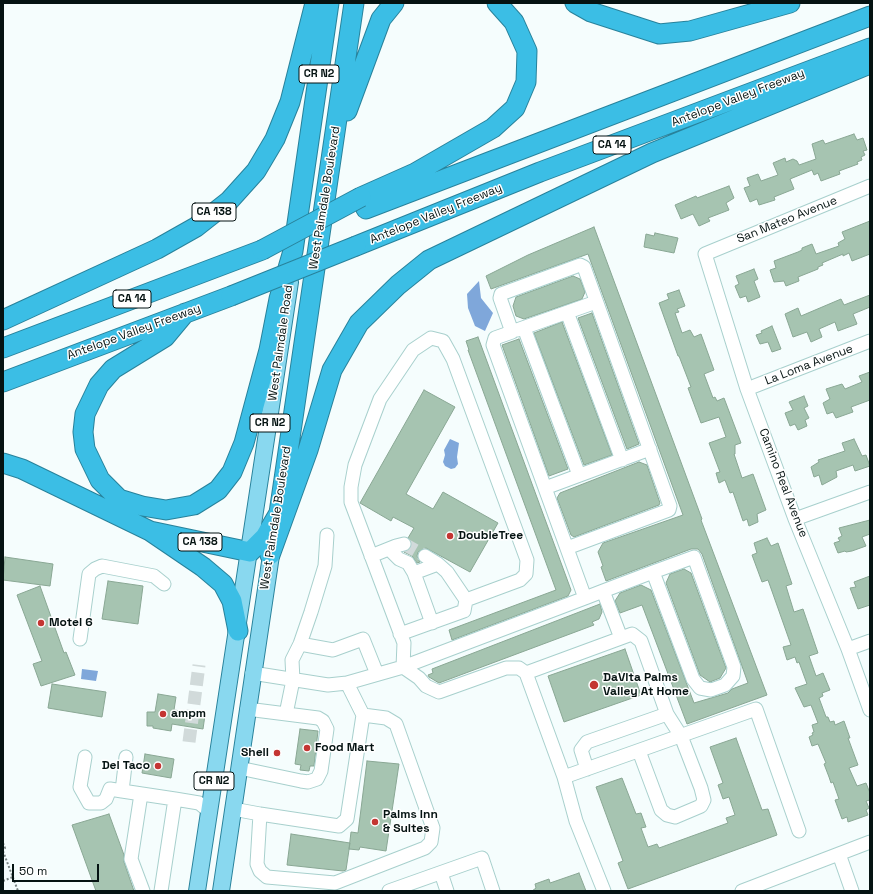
<!DOCTYPE html>
<html>
<head>
<meta charset="utf-8">
<style>
  body { margin:0 }
  #map { position:relative; width:873px; height:894px; overflow:hidden; background:#f5fdfd; font-family:"Space Grotesk",sans-serif }
  canvas { display:block }
  .frame { position:absolute; inset:0; border:4px solid #051312; pointer-events:none }
  .scale { position:absolute; left:12px; top:864px; width:87px; height:18px; box-sizing:border-box; border:2px solid #051312; border-top:0; padding-left:5px; font-size:12px; line-height:14px; white-space:nowrap; color:#051312; -webkit-text-stroke:3px #fff; paint-order:stroke }
</style>
</head>
<body>
<div id="map">
<canvas width="873" height="894"></canvas>
<div class="frame"></div>
<div class="scale">50 m</div>
</div>
<script>
const ctx = document.querySelector('canvas').getContext('2d');
ctx.lineJoin = 'round';
function fillPath(path, color) { ctx.fillStyle = color; ctx.fill(path, 'evenodd'); }
const poly = rows => new Path2D(rows.map(r => 'M' + r).join(''));
function strokePath(path, color, width, dash) { ctx.strokeStyle = color; ctx.lineWidth = width; ctx.lineCap = dash ? 'butt' : 'round'; ctx.setLineDash(dash || []); ctx.stroke(path); }
function write(font, color, halo, rows, align = 'center') {
  ctx.font = font + ' "Space Grotesk",sans-serif'; ctx.lineWidth = 3; ctx.setLineDash([]); ctx.textBaseline = 'middle'; ctx.strokeStyle = halo; ctx.fillStyle = color; for (const [text, x, y, turn = 0] of rows) {
    ctx.save(); ctx.translate(x, y); ctx.rotate((+turn || 0) * Math.PI / 180); ctx.textAlign = isNaN(turn) ? turn : align; if (halo) ctx.strokeText(text, 0, 0); ctx.fillText(text, 0, 0); ctx.restore();
  }
}
fillPath(poly([
  [479,281,481,298,493,313,485,331,475,326,468,308,467,294],
  [450,439,459,443,457,457,458,464,455,468,451,469,445,466,443,462,445,455,444,450],
  [82,669,98,671,96,681,81,679]
]), '#7fa7da');
const building = poly([
  [854,134,857,140,863,138,867,150,863,151,865,155,861,157,862,160,857,162,858,164,839,171,840,174,821,181,818,173,814,175,812,170,790,179,794,189,774,197,775,200,759,205,757,199,750,202,744,188,750,186,747,178,758,174,761,181,778,175,773,163,785,158,786,162,793,159,797,161,799,165,816,159,812,144,823,140,825,144,854,134],
  [729,186,734,198,726,203,729,210,708,218,710,221,699,226,693,214,681,219,675,205,696,196,697,198,729,186],
  [870,221,870,254,852,261,849,253,843,256,843,254,822,263,823,265,818,267,818,269,798,277,799,281,786,286,784,281,774,282,770,270,776,268,774,261,798,252,802,250,802,248,812,244,816,254,839,246,838,243,845,239,842,232,870,221],
  [594,227,702,519,701,520,767,695,687,724,642,605,620,613,615,601,620,593,641,585,651,590,694,703,728,693,732,689,748,683,702,554,698,549,691,549,606,581,601,567,603,566,598,552,603,543,683,515,588,254,491,289,486,276,528,255,594,227],
  [655,233,678,238,674,253,644,247,646,234,654,236,655,233],
  [754,269,758,279,754,281,760,297,748,302,746,296,740,298,735,286,739,284,736,276,754,269],
  [573,276,580,279,585,292,582,299,524,319,516,316,513,306,516,297,573,276],
  [679,290,685,306,677,309,679,312,675,313,682,333,690,330,694,337,701,334,714,370,704,374,713,398,715,397,717,401,724,398,741,443,735,445,735,454,734,454,742,478,753,474,766,510,757,514,758,522,749,526,747,519,743,521,733,492,730,493,725,480,719,483,716,473,720,472,709,443,726,437,719,417,701,423,688,388,691,387,679,356,678,356,659,303,669,299,667,294,679,290],
  [870,295,870,307,853,314,857,324,838,331,835,322,819,329,822,337,811,342,807,332,793,337,785,314,798,308,801,316,841,299,844,305,870,295],
  [592,313,639,444,627,449,578,318,592,313],
  [562,322,612,455,584,465,534,333,562,322],
  [772,326,781,349,772,352,768,342,760,344,756,335,762,333,761,331,772,326],
  [478,337,571,590,568,596,452,640,449,630,556,590,468,350,469,350,466,341,478,337],
  [519,339,568,469,549,476,502,345,519,339],
  [870,372,870,400,851,407,853,412,836,418,833,412,827,414,823,403,830,399,826,389,842,384,845,389,862,382,859,376,870,372],
  [424,390,455,407,406,494,433,509,443,492,498,523,470,572,426,548,418,552,417,556,420,562,417,563,412,556,404,552,409,550,412,547,412,542,408,538,414,528,393,517,391,521,360,503,424,390],
  [804,396,808,406,804,408,809,418,805,420,807,426,798,430,795,424,790,426,785,413,793,410,789,402,804,396],
  [854,439,862,456,866,455,870,466,855,471,853,465,836,471,837,477,822,485,819,475,814,477,811,467,819,462,818,460,845,451,842,443,854,439],
  [639,462,647,465,660,503,659,505,574,537,571,535,557,498,560,493,639,462],
  [870,520,870,534,862,537,866,546,852,551,846,552,845,551,838,553,834,543,840,541,838,538,842,536,839,528,870,520],
  [767,538,771,546,778,543,792,584,786,586,794,612,803,609,818,653,809,656,816,676,823,673,830,690,822,693,823,696,819,698,826,717,828,717,830,722,834,721,835,725,844,721,850,738,848,738,858,765,849,768,857,786,866,783,870,793,870,800,866,801,869,808,866,810,868,815,848,822,847,817,842,819,835,800,839,799,833,782,831,783,829,777,824,764,826,763,818,744,812,746,809,737,813,735,812,733,814,732,812,725,818,723,811,705,804,707,795,688,807,684,799,662,797,663,795,657,787,660,783,647,791,645,768,580,762,582,752,555,757,553,754,543,767,538],
  [5,557,53,564,50,586,3,580,5,557],
  [684,569,691,573,726,668,720,678,710,682,700,675,666,583,670,574,684,569],
  [870,576,870,605,858,609,850,588,856,587,854,582,870,576],
  [108,581,143,586,138,624,102,619,108,581],
  [40,586,64,653,66,652,75,675,41,686,33,664,42,661,17,595,40,586],
  [600,604,602,612,599,619,592,622,594,625,439,683,429,677,428,675,433,673,432,669,600,604],
  [625,649,641,695,564,722,548,676,625,649],
  [52,684,106,692,102,717,48,708,52,684],
  [158,694,176,697,174,710,205,715,203,729,172,724,171,731,153,728,153,726,147,726,147,712,155,712,158,694],
  [300,729,318,731,314,766,310,766,309,771,300,770,301,765,295,764,300,729],
  [736,738,762,810,768,809,777,835,628,889,618,863,623,861,596,787,622,778,636,814,641,813,646,827,641,828,648,847,657,844,659,848,728,823,726,818,735,815,729,797,723,799,718,785,723,783,710,747,736,738],
  [145,754,174,759,171,778,142,773,145,754],
  [367,761,399,764,386,851,360,847,359,850,349,849,351,832,358,833,367,761],
  [109,814,124,855,124,862,134,891,96,891,72,825,109,814],
  [291,834,350,843,346,870,343,871,287,865,291,834],
  [579,873,586,891,532,891,536,888,535,884,549,879,550,883,579,873]
]);
fillPath(building, '#a6c4b1');
strokePath(building, '#89a794', 1);
strokePath(poly([
  [404,544,425,556],
  [189,742,199,665]
]), '#d1dada', 13, [13, 6]);
const minor = poly([
  [870,186,705,254,747,389,795,519,848,649,870,710],
  [567,312,622,460],
  [524,328,579,475],
  [517,330,596,302],
  [747,389,870,341],
  [545,488,650,449],
  [795,519,870,492],
  [389,549,399,559,408,563,414,573],
  [371,556,396,546,404,544],
  [425,556,438,564],
  [603,591,621,638],
  [585,598,603,591,653,572,694,557,734,667,733,676,725,685,711,690,700,688,693,679,653,572],
  [432,623,414,573,438,564,447,572,466,600],
  [80,639,89,574,95,569,102,566,154,576,164,584],
  [300,644,333,650,363,639,377,674],
  [848,649,870,641],
  [252,673,328,685,347,683,403,667,404,643,351,502,351,487,355,465,380,399,413,350,431,338,443,341,453,359,527,560,526,574,520,580,466,600,464,611,400,634],
  [526,673,632,634,641,641,667,714],
  [286,714,293,680,292,660,300,644,311,612,325,566,327,535],
  [85,757,80,787,89,803,101,803,106,799,110,789,122,791],
  [126,757,122,791,175,799],
  [239,768,301,781,308,782,317,779,321,771,327,729,323,721,318,718,247,709],
  [587,769,581,750,587,742,667,714,681,736,701,788,704,800,701,806,675,817,667,815,661,810,639,751],
  [564,777,526,673,519,668,506,668,439,692,426,686,419,678,403,667,585,598,493,345,495,338,512,332,500,298,501,294,580,265,584,267,670,506,669,510,567,548],
  [141,794,131,859,143,891],
  [233,809,260,814,339,826,347,819,363,715,347,683],
  [260,814,257,864,260,871,267,877,335,883,425,848,431,842,433,828,396,724,386,718,363,715],
  [839,854,852,891],
  [441,873,447,891],
  [161,891,175,799,199,803,210,812],
  [389,891,482,858,493,891],
  [604,891,576,821,564,777,756,709,799,831],
  [742,891,870,842]
]);
const major = poly([
  [197,891,290,282],
  [221,891,273,542]
]);
const highway = poly([
  [575,3,591,12,659,34,690,31,790,3],
  [347,111,381,19,394,3],
  [361,197,415,173,493,128,515,108,526,82,527,51,514,22,497,3],
  [366,209,870,16],
  [356,246,540,172,870,48],
  [185,313,165,337,113,369,99,385,85,414,83,432,85,449,100,480,119,499,142,506,166,510,194,505,218,490,232,472,244,443,269,350,279,299,293,251,329,3],
  [3,320,157,249,196,227,229,201,256,171,275,139,290,102,315,3],
  [3,348,262,250],
  [3,382,231,296],
  [3,463,22,469,150,531,203,567,223,584,232,601,238,631],
  [150,531,250,552,265,537,279,513,354,3],
  [270,555,308,450,332,370,359,323,398,285,429,260,652,153,870,64]
]);
strokePath(minor, '#a8d0cd', 15);
strokePath(major, '#28829b', 18);
strokePath(highway, '#28829b', 21);
strokePath(poly([
  [3,843,5,848,3,849],
  [3,851,18,891],
  [3,881,13,877]
]), '#798483', 2, [2, 2]);
strokePath(minor, '#fff', 13);
strokePath(major, '#89d8ef', 16);
strokePath(highway, '#3bbee5', 19);
const highwayBridge = poly([
  [262,250,361,197],
  [231,296,356,246]
]);
strokePath(highwayBridge, '#28829b', 21, []);
strokePath(highwayBridge, '#3bbee5', 19);
for (const [x, y, r, color] of [
  [450,536,4,"#c43532"],
  [41,623,4,"#c43532"],
  [594,685,5,"#c43532"],
  [163,714,4,"#c43532"],
  [307,748,4,"#c43532"],
  [277,753,4,"#c43532"],
  [158,766,4,"#c43532"],
  [375,822,4,"#c43532"]
]) { const dot = new Path2D(); dot.arc(x, y, r, 0, 2 * Math.PI); ctx.fillStyle = color; ctx.fill(dot); strokePath(dot, '#fff', 1.5); }
for (const [x, y, w] of [
  [319,74,40],
  [612,145,38],
  [214,212,44],
  [132,299,38],
  [270,423,40],
  [200,542,44],
  [214,781,40]
]) { const box = new Path2D(); box.roundRect(x - w / 2, y - 9, w, 18, 3); ctx.fillStyle = '#fff'; ctx.fill(box); strokePath(box, '#051312', 1); }
write('bold 11px', '#051312', null, [
  ["CR N2",319,74],
  ["CA 14",612,145],
  ["CA 138",214,212],
  ["CA 14",132,299],
  ["CR N2",270,423],
  ["CA 138",200,542],
  ["CR N2",214,781]
]);
write('12px', '#051312', '#fff', [
  ["Antelope Valley Freeway",738,98,-21],
  ["West Palmdale Boulevard",325,198,-81],
  ["Antelope Valley Freeway",436,214,-22],
  ["San Mateo Avenue",787,220,-22],
  ["Antelope Valley Freeway",134,332,-20],
  ["West Palmdale Road",281,343,-82],
  ["La Loma Avenue",809,365,-21],
  ["Camino Real Avenue",783,483,69],
  ["West Palmdale Boulevard",276,518,-81]
]);
write('bold 12px', '#051312', '#fff', [
  ["DoubleTree",458,536],
  ["Motel 6",49,623],
  ["DaVita Palms",603,678],
  ["Valley At Home",603,692],
  ["ampm",171,714],
  ["Food Mart",315,748],
  ["Shell",269,753,"right"],
  ["Del Taco",150,766,"right"],
  ["Palms Inn",383,815],
  ["& Suites",383,829]
], 'left');
</script>
</body>
</html>
